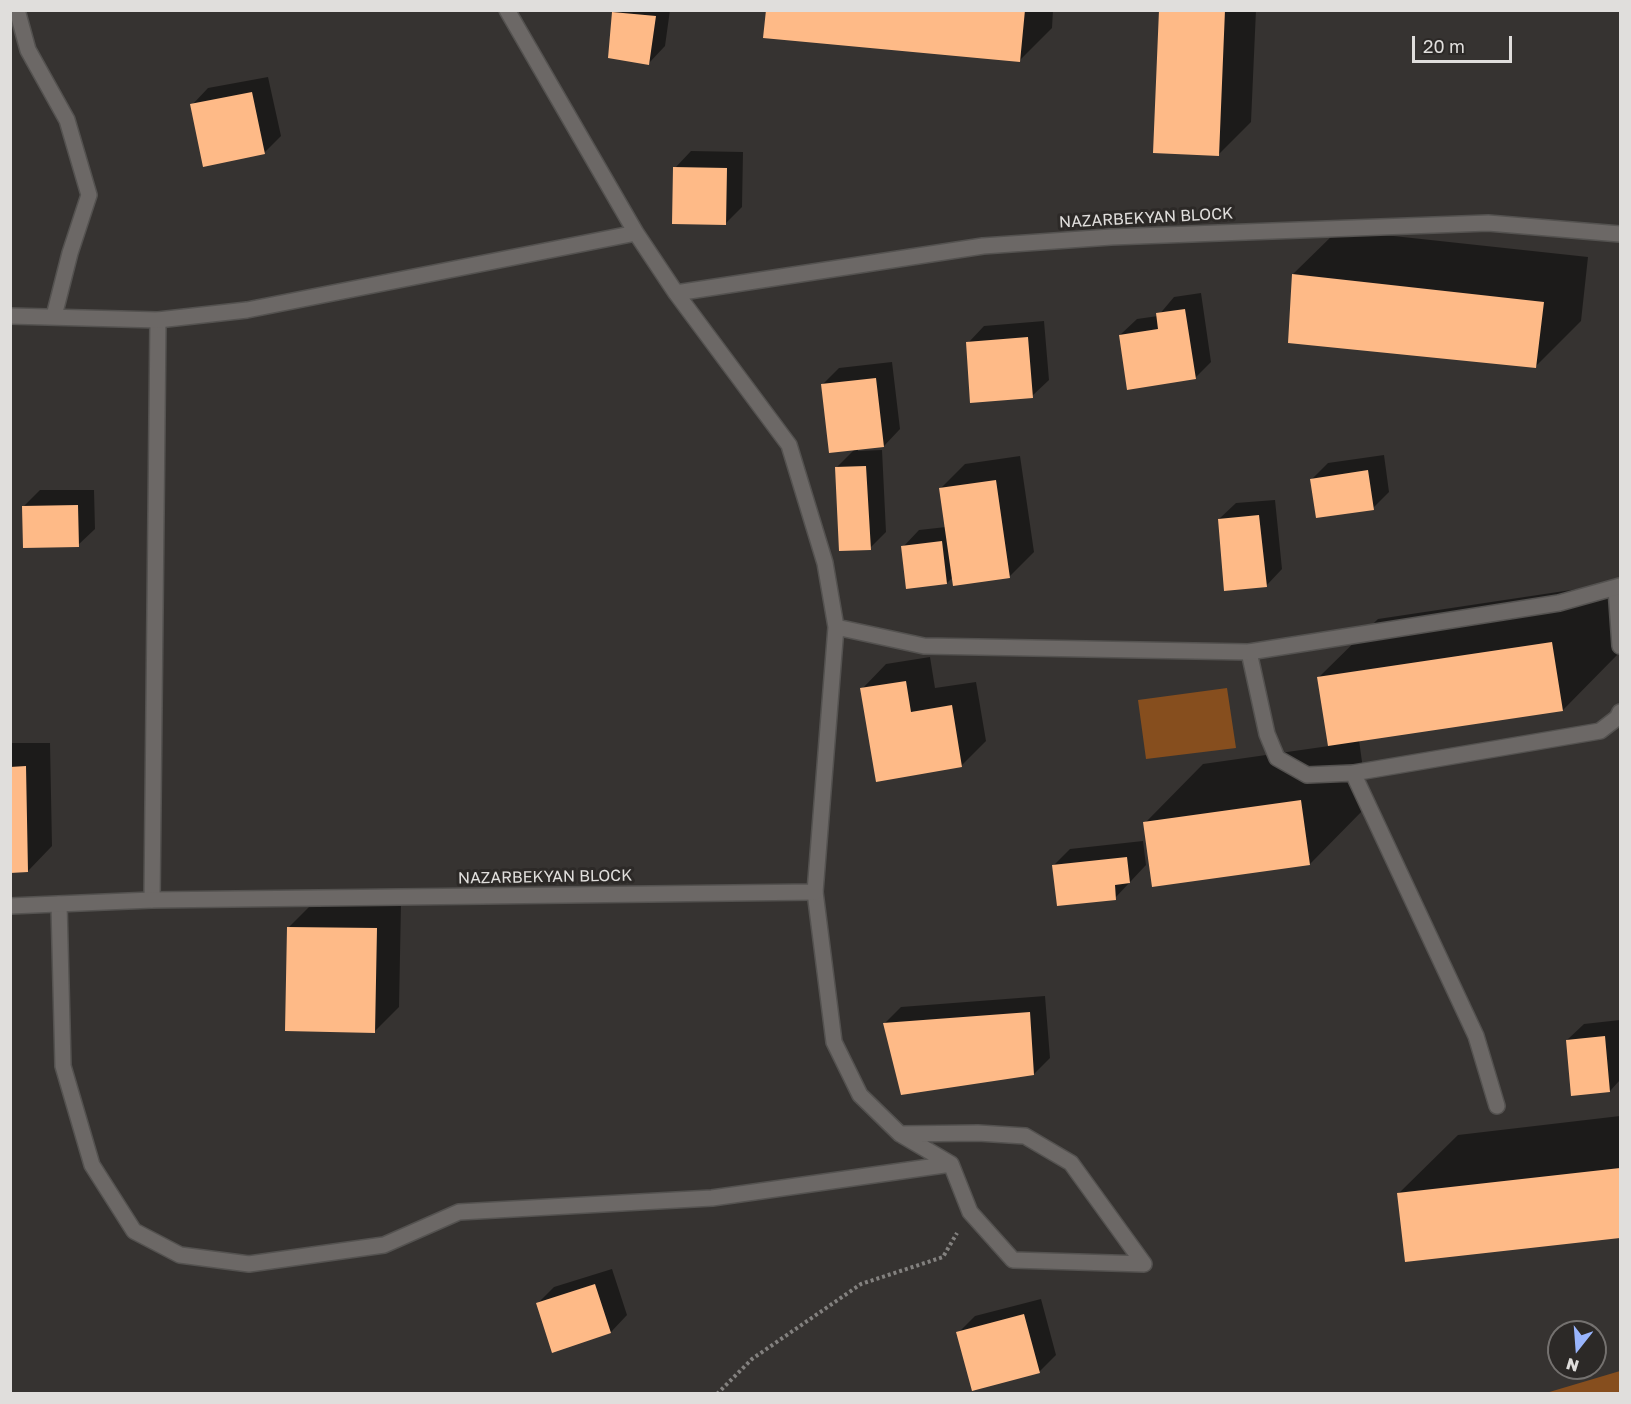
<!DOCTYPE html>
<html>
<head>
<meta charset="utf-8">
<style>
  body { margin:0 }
  #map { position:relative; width:1631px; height:1404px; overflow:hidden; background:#363331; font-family:"Golos Text",sans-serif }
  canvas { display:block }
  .frame { position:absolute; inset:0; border:12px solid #e0dedc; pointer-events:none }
  .north { position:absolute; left:1547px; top:1320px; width:60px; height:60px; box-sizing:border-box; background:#2c2927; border:2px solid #74716f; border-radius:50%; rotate:197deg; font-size:16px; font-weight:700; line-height:24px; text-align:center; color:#e0dedc }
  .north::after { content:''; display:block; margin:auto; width:21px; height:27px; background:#99b5fd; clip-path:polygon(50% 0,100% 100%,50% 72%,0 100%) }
  .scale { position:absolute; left:1412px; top:36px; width:100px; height:27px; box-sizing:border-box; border:3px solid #e0dedc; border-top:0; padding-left:8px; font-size:18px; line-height:21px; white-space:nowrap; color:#e0dedc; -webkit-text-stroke:4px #2c2927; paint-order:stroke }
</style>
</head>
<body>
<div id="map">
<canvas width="1631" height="1404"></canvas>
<div class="frame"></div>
<div class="north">N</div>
<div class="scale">20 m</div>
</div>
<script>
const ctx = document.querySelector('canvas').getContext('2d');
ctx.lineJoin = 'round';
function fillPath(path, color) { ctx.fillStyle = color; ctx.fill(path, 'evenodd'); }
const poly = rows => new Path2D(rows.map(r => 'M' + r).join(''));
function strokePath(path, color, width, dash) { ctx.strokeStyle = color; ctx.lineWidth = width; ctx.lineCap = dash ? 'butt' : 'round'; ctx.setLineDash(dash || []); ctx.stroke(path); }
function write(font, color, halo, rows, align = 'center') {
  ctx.font = font + ' "Golos Text",sans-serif'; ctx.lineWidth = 6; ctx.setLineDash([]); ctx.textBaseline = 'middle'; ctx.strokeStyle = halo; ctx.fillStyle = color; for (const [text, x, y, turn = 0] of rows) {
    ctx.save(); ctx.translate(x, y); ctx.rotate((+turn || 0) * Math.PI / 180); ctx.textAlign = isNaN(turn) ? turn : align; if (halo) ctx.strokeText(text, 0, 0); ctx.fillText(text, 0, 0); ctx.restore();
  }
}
fillPath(poly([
  [1227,688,1236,748,1146,759,1138,700],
  [1620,1371,1620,1393,1546,1393]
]), '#864e1e');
fillPath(poly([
  [616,10,670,10,665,46,649,63,614,12],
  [767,10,1053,10,1052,28,1020,60],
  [1161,10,1256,10,1251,122,1219,154],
  [268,77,281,136,264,153,192,105,208,88],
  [691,151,743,152,742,207,726,223,675,168],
  [1338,230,1588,257,1581,321,1536,366,1293,274],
  [1201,293,1211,362,1195,378,1120,335,1137,319,1158,316,1174,297],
  [1044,321,1049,380,1032,396,968,343,984,326],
  [892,362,900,429,884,446,858,448,858,451,882,450,886,532,870,548,836,468,855,449,823,384,839,368],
  [1384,455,1389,492,1373,508,1312,479,1328,463],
  [1020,456,1034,552,1009,577,953,577,947,583,903,547,919,530,946,527,941,488,965,464],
  [40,490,94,490,95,529,78,545,23,507],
  [1275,500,1282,569,1266,586,1219,519,1236,503],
  [1611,584,1620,652,1563,710,1359,740,1368,805,1310,864,1145,823,1203,764,1329,746,1319,677,1378,619],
  [930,657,935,688,976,682,986,741,961,766,862,689,886,664],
  [10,743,50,743,52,846,28,871,10,871],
  [1143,841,1146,865,1115,898,1054,865,1070,849],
  [313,903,401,904,399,1007,375,1031,289,927],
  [1045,996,1050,1058,1034,1074,885,1023,901,1007],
  [1620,1020,1620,1080,1610,1091,1567,1040,1584,1024],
  [1620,1116,1620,1236,1407,1261,1399,1193,1458,1135],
  [612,1269,627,1315,611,1332,537,1304,554,1287],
  [1041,1299,1056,1355,1039,1372,958,1333,975,1316]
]), '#0007');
fillPath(poly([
  [766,10,1025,10,1020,62,763,38],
  [1159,10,1225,10,1219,156,1153,153],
  [612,12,656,16,649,65,608,58],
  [252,92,265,154,203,167,190,104],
  [673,167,727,168,726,225,672,224],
  [1292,274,1544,302,1536,368,1288,343],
  [1185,309,1196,379,1127,390,1119,335,1158,329,1156,313],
  [1028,337,1033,398,970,403,966,342],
  [876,378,884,447,829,453,821,384],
  [866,466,871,550,839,551,835,467],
  [1368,470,1374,510,1316,518,1310,479],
  [996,480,1010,578,953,586,939,488],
  [78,505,79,547,23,548,22,506],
  [1259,515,1267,587,1224,591,1218,519],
  [942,541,947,584,906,589,901,546],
  [1552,642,1563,711,1328,746,1317,677],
  [906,681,911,712,952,705,962,767,876,782,860,688],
  [26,766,28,872,10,873,10,767],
  [1301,800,1310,865,1152,887,1143,822],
  [1127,857,1130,883,1115,885,1116,900,1057,906,1052,865],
  [287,927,377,928,375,1033,285,1031],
  [1030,1012,1034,1075,901,1095,883,1023],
  [1605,1036,1610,1092,1571,1096,1566,1040],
  [1620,1168,1620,1238,1405,1262,1397,1193],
  [595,1284,611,1333,552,1353,536,1303],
  [1024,1314,1040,1373,972,1391,956,1332]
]), '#feba87');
const service = poly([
  [1616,588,1620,646],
  [1249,652,1267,734,1277,758,1307,775,1353,773,1476,1036,1497,1106],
  [1353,773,1600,731,1617,718,1620,712],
  [815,892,834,1042,860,1095,900,1134,951,1164,970,1212,1013,1260,1144,1264,1071,1163,1025,1136,978,1133,900,1134],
  [152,900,158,320],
  [59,904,63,1066,92,1165,134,1231,180,1255,249,1264,384,1245,459,1212,712,1198,951,1164]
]);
const minor = poly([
  [17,10,28,50,67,120,89,195,70,253,54,316],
  [507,10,636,233,676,293,789,445,825,563,836,627,924,646,1249,652,1559,603,1620,586],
  [676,293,983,246,1111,237,1488,223,1620,234],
  [10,316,158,320,247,310,636,233],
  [10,906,152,900,815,892,836,627]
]);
strokePath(service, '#545250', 18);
strokePath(minor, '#545250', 18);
strokePath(poly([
  [717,1394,752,1359,861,1284,943,1257,957,1233]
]), '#83817f', 4, [3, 3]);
strokePath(service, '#6c6866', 15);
strokePath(minor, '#6c6866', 15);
write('16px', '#e0dedc', '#2c2927', [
  ["NAZARBEKYAN BLOCK",1146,218,-3],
  ["NAZARBEKYAN BLOCK",545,877,-1]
]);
</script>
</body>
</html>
